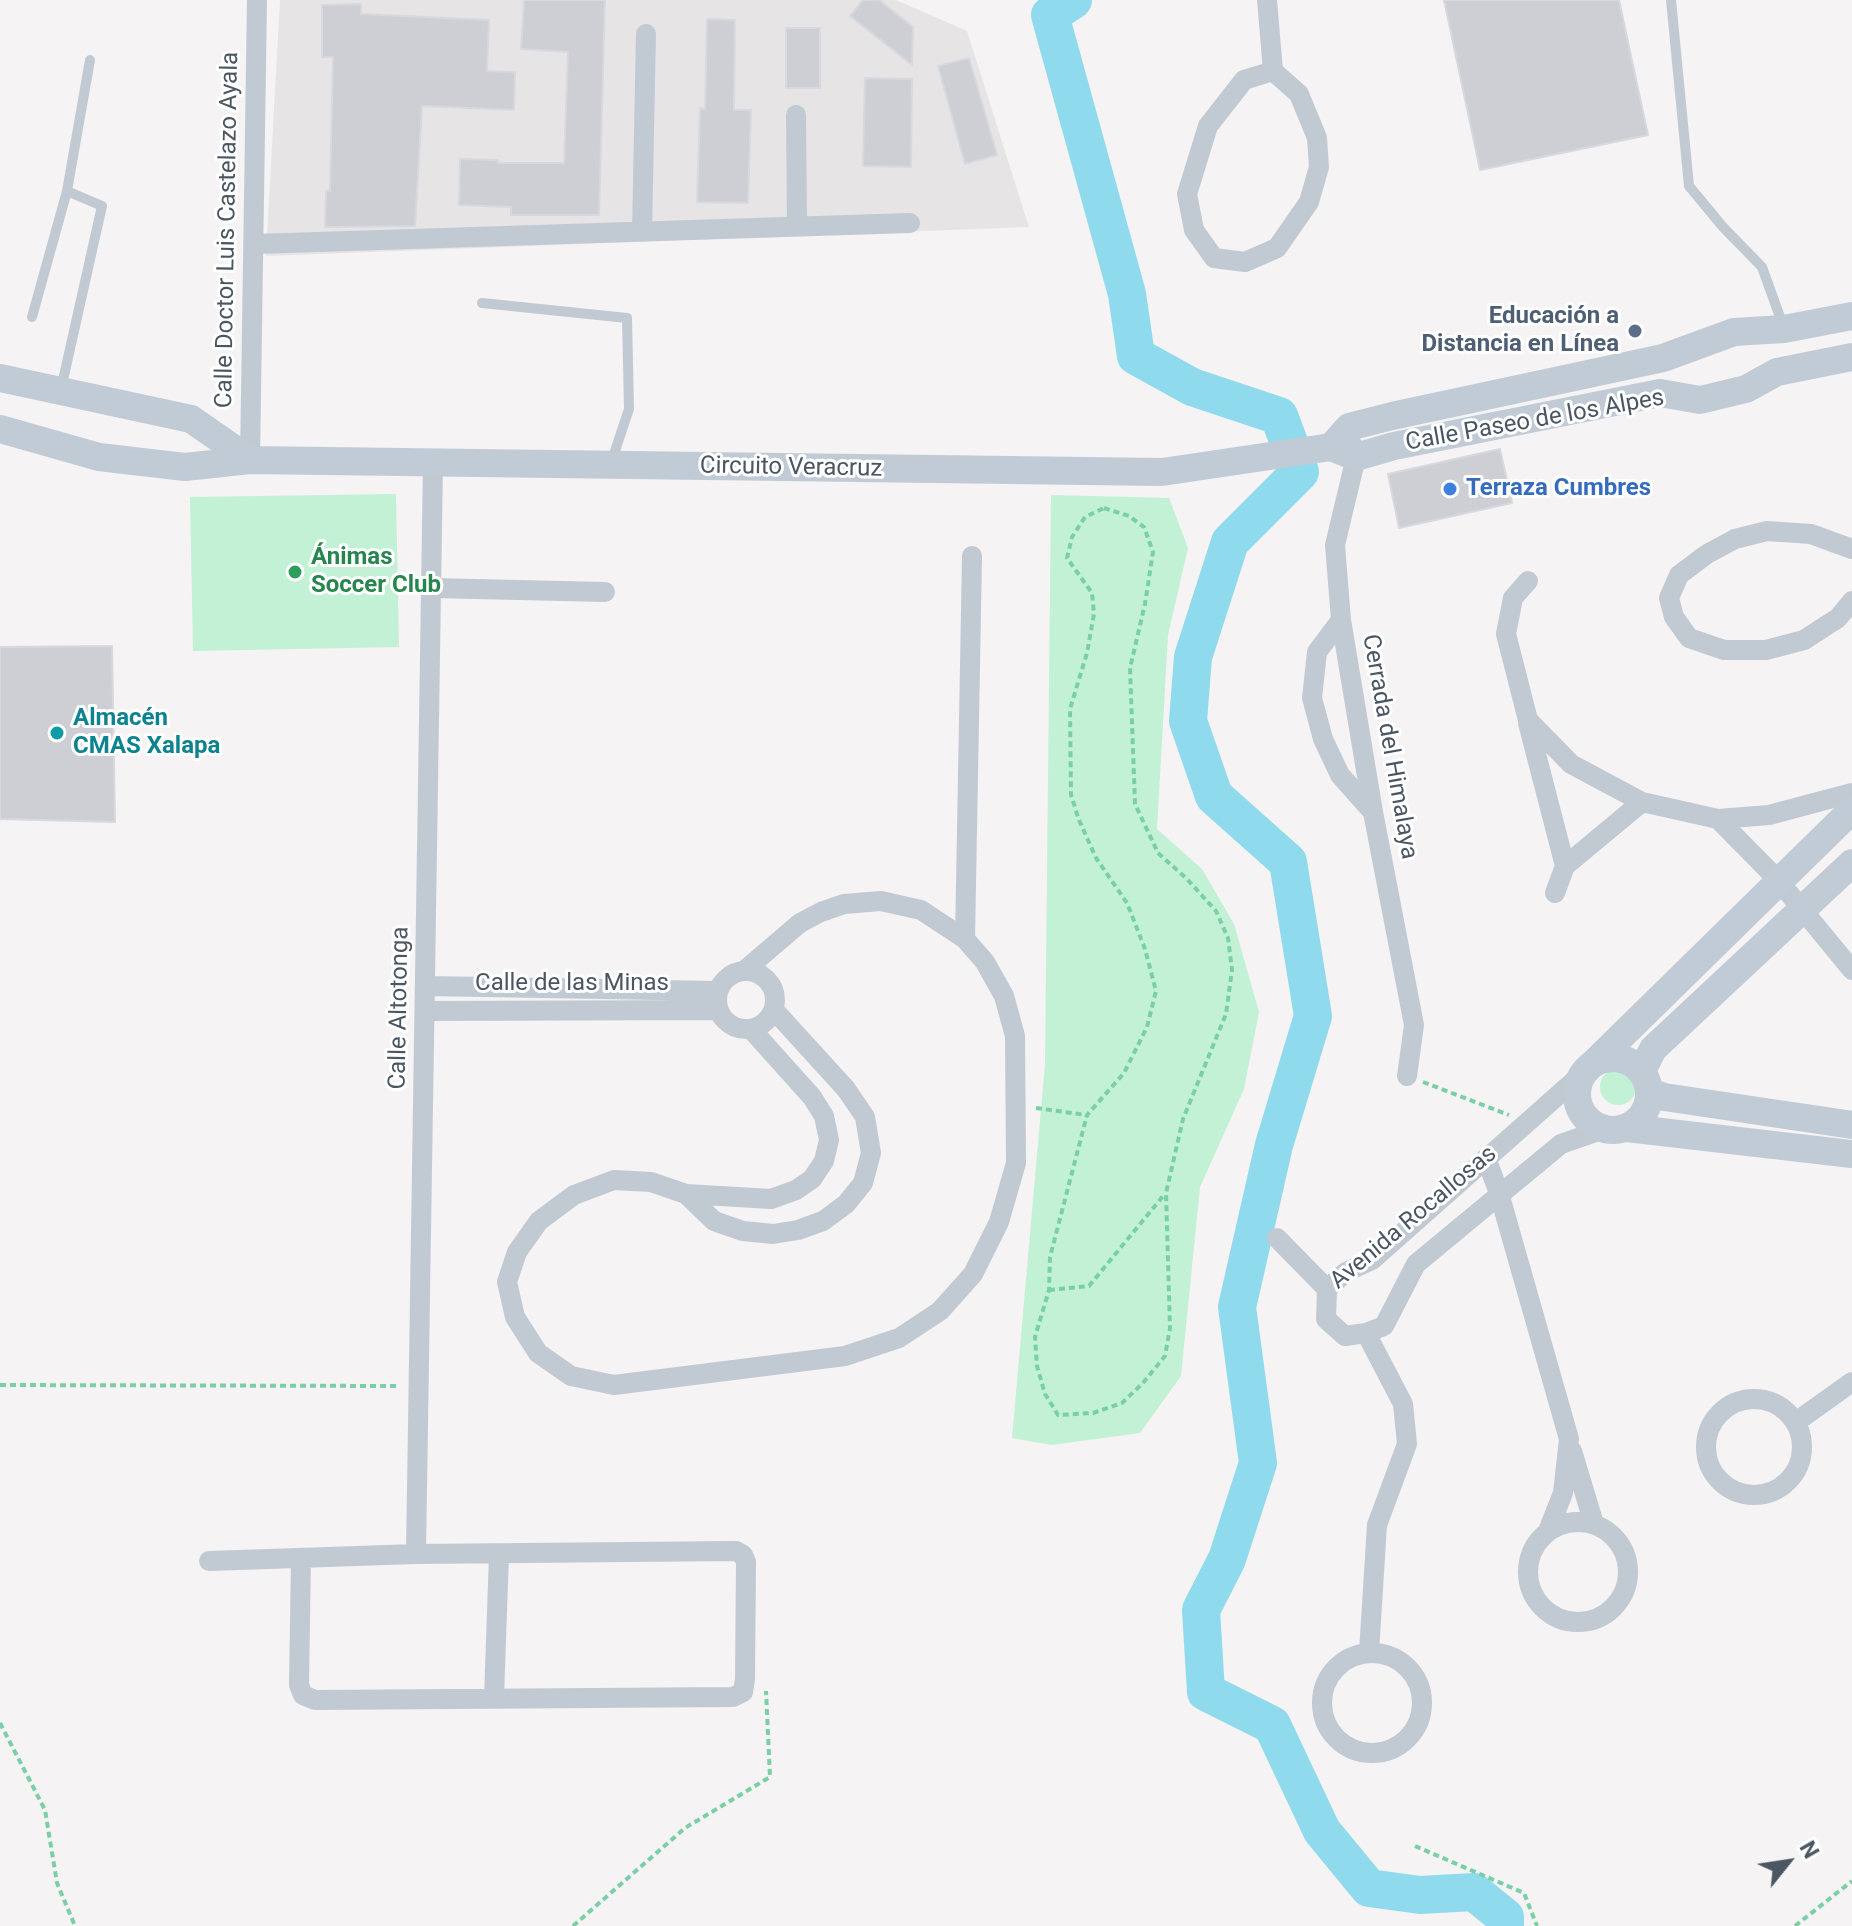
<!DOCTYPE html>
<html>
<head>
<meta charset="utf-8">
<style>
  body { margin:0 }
  #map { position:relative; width:1852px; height:1926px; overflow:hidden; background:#f5f3f3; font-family:Roboto,sans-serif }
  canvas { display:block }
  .north { position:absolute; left:1748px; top:1822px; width:80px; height:80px; -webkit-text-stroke:6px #fff; paint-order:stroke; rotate:60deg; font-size:22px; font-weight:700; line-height:32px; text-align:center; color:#4a5661 }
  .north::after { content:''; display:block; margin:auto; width:28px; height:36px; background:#4a5661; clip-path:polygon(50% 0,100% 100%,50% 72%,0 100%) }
</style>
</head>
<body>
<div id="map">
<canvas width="1852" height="1926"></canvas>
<div class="north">N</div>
</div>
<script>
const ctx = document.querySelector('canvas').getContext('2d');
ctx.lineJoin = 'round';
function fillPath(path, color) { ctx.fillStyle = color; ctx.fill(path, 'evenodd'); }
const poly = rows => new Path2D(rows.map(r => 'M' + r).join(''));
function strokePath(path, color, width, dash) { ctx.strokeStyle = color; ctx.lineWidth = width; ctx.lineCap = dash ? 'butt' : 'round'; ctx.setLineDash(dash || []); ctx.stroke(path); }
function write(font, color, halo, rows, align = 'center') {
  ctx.font = font + ' Roboto,sans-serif'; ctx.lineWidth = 6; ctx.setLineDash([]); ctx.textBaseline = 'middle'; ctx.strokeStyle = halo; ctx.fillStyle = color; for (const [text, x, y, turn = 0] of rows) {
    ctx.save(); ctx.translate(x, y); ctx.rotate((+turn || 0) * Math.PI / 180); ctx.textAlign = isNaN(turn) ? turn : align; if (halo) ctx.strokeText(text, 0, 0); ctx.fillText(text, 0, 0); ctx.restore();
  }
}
fillPath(poly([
  [280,0,896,0,967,31,1029,227,266,256]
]), '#e6e4e5');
fillPath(poly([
  [396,494,399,647,193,651,190,497],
  [1051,495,1169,498,1188,548,1168,635,1157,829,1202,869,1234,924,1259,1012,1244,1089,1200,1187,1181,1376,1140,1433,1052,1445,1012,1438,1045,1064],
  '1600 1087a18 18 0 1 1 36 0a18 18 0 1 1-36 0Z'
]), '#c3f1d5');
strokePath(poly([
  [1073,0,1050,15,1127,294,1136,356,1192,387,1279,416,1300,472,1230,542,1193,657,1188,721,1214,796,1288,862,1313,1016,1274,1145,1237,1307,1258,1463,1227,1559,1201,1610,1206,1692,1272,1725,1322,1831,1369,1888,1420,1895,1474,1892,1505,1917,1505,1926]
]), '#90daee', 38);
const building = poly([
  [524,0,605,0,599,215,511,215,511,207,459,205,460,159,498,160,498,163,564,163,568,52,521,49,524,0],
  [863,0,879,0,913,27,912,65,850,16,863,0],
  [1444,0,1619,0,1648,135,1480,170,1444,0],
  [361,4,361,14,489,20,487,71,515,72,514,110,422,106,415,226,325,227,326,191,330,191,333,57,322,57,322,5,361,4],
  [707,19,735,20,734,110,751,110,748,203,697,202,700,108,705,109,707,19],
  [786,28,820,28,820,88,786,88,786,28],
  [969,58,997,155,965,164,938,66,969,58],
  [865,78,912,79,911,167,863,166,865,78],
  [1500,449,1512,503,1399,528,1388,474,1500,449],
  [112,646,115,822,0,819,0,647,112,646]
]);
fillPath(building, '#cdcfd5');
strokePath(building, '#d7d9de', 2);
strokePath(poly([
  [1104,508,1129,516,1144,527,1153,552,1145,604,1130,668,1135,804,1158,853,1187,879,1216,911,1228,938,1232,970,1226,1014,1183,1119,1166,1193,1170,1328,1165,1356,1143,1383,1122,1403,1093,1413,1058,1415,1045,1394,1037,1366,1035,1337,1049,1290,1050,1257,1087,1115,1124,1073,1147,1027,1156,991,1145,949,1127,903,1096,858,1079,820,1071,795,1070,709,1087,653,1094,614,1092,593,1067,558,1072,537,1085,517,1104,508],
  [1423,1082,1509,1115],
  [1036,1108,1086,1115],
  [1049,1290,1089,1286,1164,1195],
  [0,1385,398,1386],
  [0,1723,45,1810,57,1883,75,1926],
  [1415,1846,1524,1893,1537,1926],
  [573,1926,685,1828,770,1777,766,1691],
  [1795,1926,1852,1881]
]), '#7ad0a6', 4, [6, 4]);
strokePath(poly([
  [1671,0,1689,186,1723,227,1762,267,1784,328],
  [482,303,627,318,629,409,611,463],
  [32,317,67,191],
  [61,389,102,206,67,191,90,60]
]), '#c1cad2', 10);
strokePath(poly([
  [1267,0,1273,71,1299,94,1317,138,1319,167,1309,202,1277,248,1245,262,1214,258,1194,230,1187,194,1208,126,1244,80,1273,71],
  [796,115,797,226],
  [642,231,646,34],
  [255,244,910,223],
  [1353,446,1356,457,1335,545,1341,620,1373,812,1414,1025,1407,1076],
  [250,460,257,0],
  [1852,549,1811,534,1767,531,1735,539,1707,554,1679,575,1669,598,1674,617,1689,638,1724,650,1766,650,1804,640,1838,618,1852,601],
  [1528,581,1513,598,1506,634,1528,720,1571,764,1642,802,1718,819,1769,815,1852,793],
  [432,588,605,592],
  [1341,620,1317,652,1312,698,1323,739,1340,775,1372,811],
  [1528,723,1565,866],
  [1718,819,1778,880,1852,970],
  [1555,893,1565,866,1642,802],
  [965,939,972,556],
  [745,970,800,923,821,912,844,904,881,901,921,910,965,939,985,962,1004,996,1015,1036,1016,1163,999,1222,973,1274,940,1311,899,1338,845,1356,614,1385,571,1376,538,1353,515,1317,507,1282,517,1252,539,1221,574,1195,614,1180,651,1182,686,1194,771,1199,796,1190,812,1179,824,1161,829,1140,824,1116,812,1097,751,1029],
  '717 1000a29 29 0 1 1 58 0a29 29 0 1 1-58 0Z',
  [426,986,717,991],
  [426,1011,718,1010],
  [1583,1073,1372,1260,1346,1272,1327,1289,1326,1319,1345,1336,1366,1333,1384,1326,1416,1264,1561,1144,1604,1129],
  [1486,1158,1499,1193,1569,1439,1563,1493,1548,1531],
  [686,1194,714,1221,743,1231,773,1234,798,1230,823,1221,846,1204,863,1183,871,1153,865,1117,846,1089,774,1010],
  [1277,1238,1327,1289],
  [1366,1333,1403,1404,1407,1444,1377,1525,1369,1652],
  '1706 1447a48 48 0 1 1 96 0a48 48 0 1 1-96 0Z',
  [1796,1422,1852,1382],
  [1572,1451,1594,1524],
  '1528 1572a50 50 0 1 1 100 0a50 50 0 1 1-100 0Z',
  [416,1554,433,463],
  [209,1561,416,1554,736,1551,743,1555,746,1562,745,1679,743,1692,733,1697,315,1700,303,1695,299,1685,301,1558],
  '1322 1703a50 50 0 1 1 100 0a50 50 0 1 1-100 0Z',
  [494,1697,499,1555]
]), '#c1cad2', 20);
strokePath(poly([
  [0,378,191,419,250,460],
  [0,429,99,457,185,467,250,460,1162,472,1331,447,1356,457,1394,446,1660,393,1700,400,1746,389,1777,372,1852,357],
  [1331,447,1349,427,1392,416,1663,358,1734,332,1784,329,1852,316],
  '1577 1094a36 36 0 1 1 72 0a36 36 0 1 1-72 0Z',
  [1594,1063,1852,810],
  [1642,1071,1653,1049,1852,863],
  [1650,1092,1664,1097,1852,1125],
  [1627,1128,1852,1154]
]), '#c1cbd6', 28);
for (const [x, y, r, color] of [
  [1635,331,8,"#5c6f8a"],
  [1450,489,8,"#3f7fe0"],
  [295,572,8,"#2e9e5b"],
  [57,733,8,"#0f9aa8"]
]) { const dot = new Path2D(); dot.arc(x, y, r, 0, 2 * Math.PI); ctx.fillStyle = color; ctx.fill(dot); strokePath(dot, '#fff', 3); }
write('24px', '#4a5661', '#fff', [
  ["Calle Doctor Luis Castelazo Ayala",228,230,-89],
  ["Calle Paseo de los Alpes",1535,421,-10],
  ["Circuito Veracruz",791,468,1],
  ["Cerrada del Himalaya",1389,747,80],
  ["Calle de las Minas",572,984],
  ["Calle Altotonga",400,1008,-89],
  ["Avenida Rocallosas",1414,1218,-40]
]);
write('bold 24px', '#4e5e75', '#fff', [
  ["Educación a",1619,317],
  ["Distancia en Línea",1619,345]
], 'right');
write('bold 24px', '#366cbe', '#fff', [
  ["Terraza Cumbres",1466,489]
], 'left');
write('bold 24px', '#27864d', '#fff', [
  ["Ánimas",311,558],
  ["Soccer Club",311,586]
], 'left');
write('bold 24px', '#0d838f', '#fff', [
  ["Almacén",73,719],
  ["CMAS Xalapa",73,747]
], 'left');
</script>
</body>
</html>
